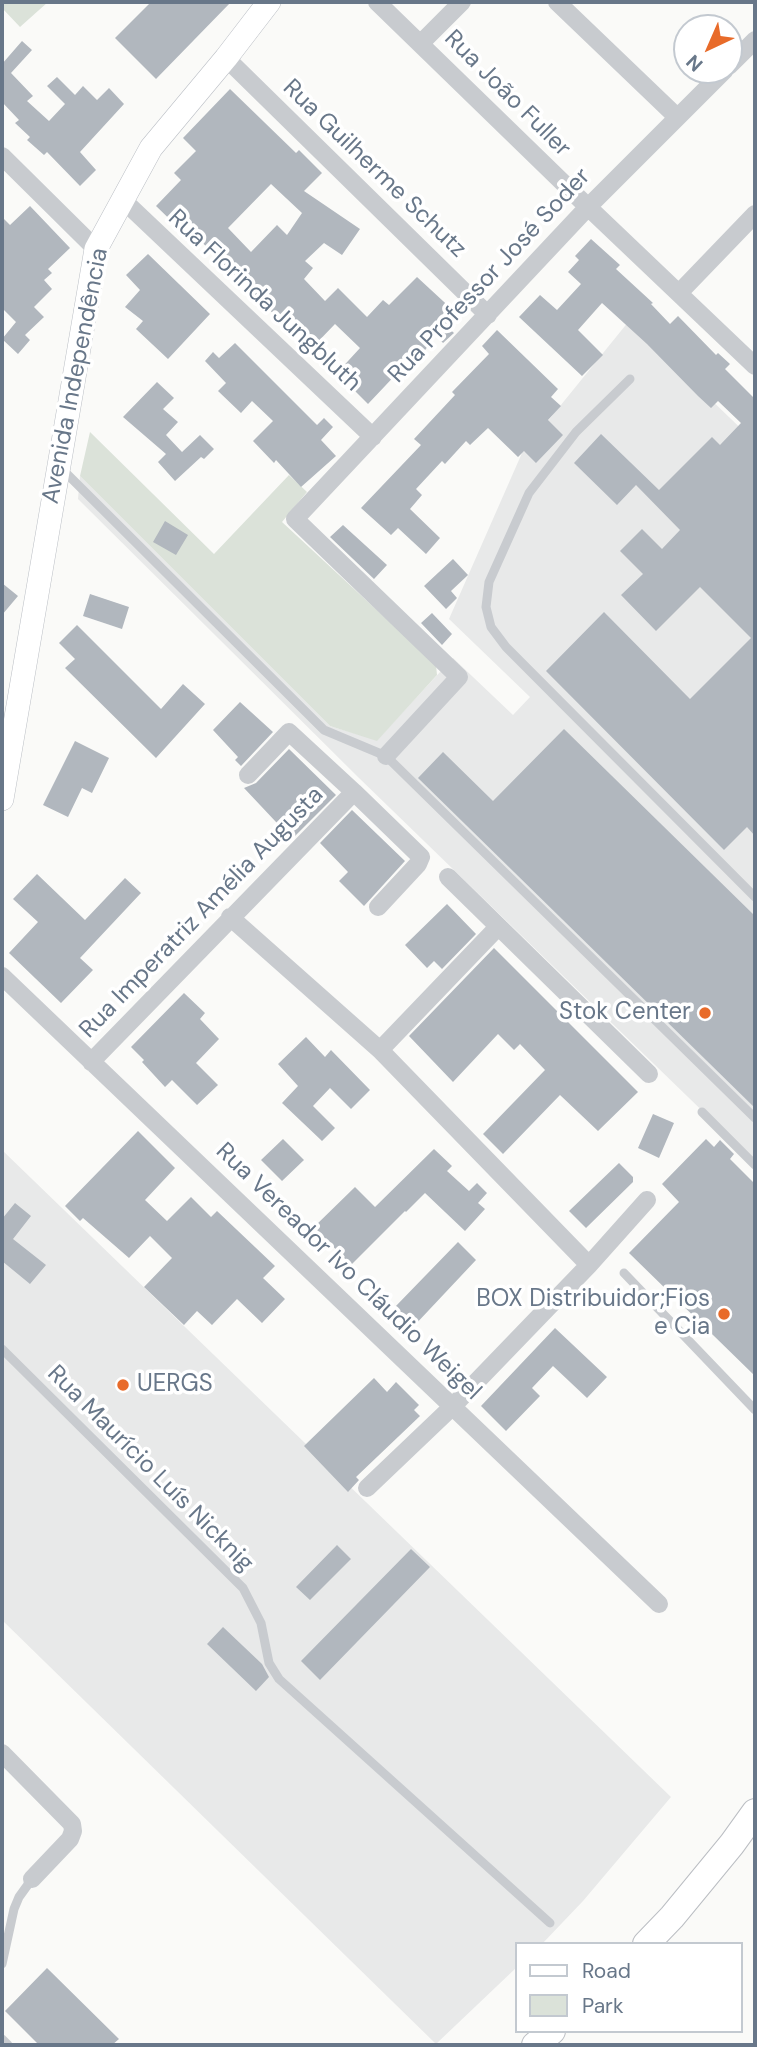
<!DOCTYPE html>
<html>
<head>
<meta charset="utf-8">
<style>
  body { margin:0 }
  #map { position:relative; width:757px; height:2047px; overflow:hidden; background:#fafaf8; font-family:"DM Sans",sans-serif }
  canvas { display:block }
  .frame { position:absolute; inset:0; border:4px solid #687789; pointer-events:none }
  .legend { position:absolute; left:515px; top:1942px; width:228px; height:91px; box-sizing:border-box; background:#fff; border:2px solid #c3c9d0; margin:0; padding:9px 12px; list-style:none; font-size:21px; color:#687789 }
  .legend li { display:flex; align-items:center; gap:14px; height:35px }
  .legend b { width:35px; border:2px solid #c3c9d0 }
  .north { position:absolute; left:673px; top:14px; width:70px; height:70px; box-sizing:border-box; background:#fff; border:2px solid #c3c9d0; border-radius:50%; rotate:224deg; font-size:19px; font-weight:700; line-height:28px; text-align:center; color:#687789 }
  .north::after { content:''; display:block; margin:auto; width:24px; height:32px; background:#e86b2a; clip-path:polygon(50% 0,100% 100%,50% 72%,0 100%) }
</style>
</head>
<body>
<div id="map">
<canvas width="757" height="2047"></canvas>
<div class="frame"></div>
<ul class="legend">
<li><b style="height:9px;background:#fff"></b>Road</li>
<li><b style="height:19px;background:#dbe2d9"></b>Park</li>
</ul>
<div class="north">N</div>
</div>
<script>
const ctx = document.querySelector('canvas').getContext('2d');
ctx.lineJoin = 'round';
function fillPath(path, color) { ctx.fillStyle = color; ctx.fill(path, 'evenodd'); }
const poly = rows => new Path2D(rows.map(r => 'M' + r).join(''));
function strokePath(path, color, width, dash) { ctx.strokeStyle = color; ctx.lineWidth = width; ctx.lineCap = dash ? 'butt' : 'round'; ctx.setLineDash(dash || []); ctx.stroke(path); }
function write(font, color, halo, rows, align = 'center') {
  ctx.font = font + ' "DM Sans",sans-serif'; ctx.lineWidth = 7; ctx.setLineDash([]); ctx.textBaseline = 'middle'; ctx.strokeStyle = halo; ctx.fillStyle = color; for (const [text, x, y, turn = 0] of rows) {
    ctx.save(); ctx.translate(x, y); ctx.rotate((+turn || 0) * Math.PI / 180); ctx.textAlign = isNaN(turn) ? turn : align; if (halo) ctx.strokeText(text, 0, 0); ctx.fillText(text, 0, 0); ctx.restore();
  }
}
fillPath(poly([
  [629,321,755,442,755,1162,358,777,78,499,80,476,330,726,377,740,453,658,513,715,530,697,449,619,522,453],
  [2,1150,671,1797,583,1901,542,1944,517,1944,517,1967,436,2044,2,1620]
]), '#e8e9e9');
fillPath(poly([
  [2,2,48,2,20,27,2,8],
  [90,432,214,554,289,475,307,492,282,522,436,665,437,675,377,741,330,726,80,476]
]), '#dbe2d9');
fillPath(poly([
  [151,2,231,2,156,79,115,38],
  [22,41,32,50,11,73,33,96,27,101,49,121,65,104,47,86,57,77,75,95,83,86,97,100,109,88,124,104,80,152,96,170,80,186,47,152,44,155,27,140,30,137,15,123,19,120,2,102,2,64],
  [230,89,296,153,299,150,322,173,304,191,360,229,342,255,324,243,305,261,313,268,304,279,325,301,338,288,367,317,383,300,389,305,417,277,456,313,445,325,454,333,443,343,436,335,423,353,419,350,368,404,337,373,360,348,335,324,309,351,264,304,261,306,252,297,253,295,234,278,236,277,192,232,187,236,156,206,181,180,174,173,196,151,183,138],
  [271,184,302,213,287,235,277,225,251,252,228,228],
  [30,206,70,248,48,269,52,273,44,280,52,289,34,307,44,317,25,335,30,340,18,354,2,339,16,322,2,308,2,217,10,225],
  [591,239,620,265,616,269,653,303,651,304,670,324,678,316,716,355,718,353,730,364,725,369,755,399,755,836,747,827,724,850,546,671,604,612,690,699,751,638,700,587,656,631,621,595,643,574,620,551,642,529,662,549,680,530,636,485,617,505,574,463,601,434,659,490,712,437,720,445,741,423,718,401,711,408,698,396,647,344,602,303,578,330,603,355,582,376,519,317,540,295,557,310,581,284,568,272,579,260,575,256],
  [148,254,210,314,168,359,136,329,143,321,125,307,140,290,126,275],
  [497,330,558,389,551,397,561,406,548,420,563,435,536,463,524,451,518,457,488,428,470,445,466,441,445,464,442,461,416,489,422,495,410,509,440,538,426,554,398,528,391,535,361,508,421,445,414,439,455,395,452,392,489,354,482,346],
  [235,343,317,425,324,418,333,427,321,440,336,456,301,487,276,460,274,463,253,441,273,421,252,401,241,413,218,391,226,383,205,361,213,352,219,358],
  [157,382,174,398,163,409,178,422,166,435,182,452,200,435,214,449,204,459,201,457,175,481,158,462,166,454,123,417],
  [165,521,188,535,176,555,153,542],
  [343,525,387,565,374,579,330,537],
  [453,559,468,575,451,591,457,598,446,609,424,586],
  [2,583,18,596,2,615],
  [90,594,129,607,122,629,83,616],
  [432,613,452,634,442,645,421,623],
  [77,625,161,709,183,684,205,704,156,758,65,668,75,659,59,643],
  [240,702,273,732,241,766,235,760,238,757,213,730],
  [564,729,755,916,755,1108,418,778,443,752,493,801],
  [75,741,109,758,92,793,82,788,68,817,43,805],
  [289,749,336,795,292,839,244,788,256,783],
  [352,810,405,861,364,906,339,881,348,872,320,843],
  [37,874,85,920,125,878,141,893,80,958,93,970,61,1003,9,953,38,922,13,899],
  [447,904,476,934,442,969,434,961,427,968,405,945],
  [494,948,638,1092,598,1131,560,1095,503,1154,483,1134,545,1070,520,1044,514,1050,498,1034,453,1082,409,1036],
  [184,993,205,1013,200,1019,219,1039,196,1063,218,1085,197,1105,172,1080,165,1087,142,1062,144,1060,131,1047],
  [306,1037,325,1057,331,1050,370,1090,351,1109,330,1088,313,1106,335,1128,322,1141,282,1103,298,1086,278,1064],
  [653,1114,674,1123,659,1158,638,1148],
  [138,1131,175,1168,145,1200,167,1221,191,1197,211,1217,217,1211,275,1266,263,1278,285,1299,262,1323,237,1299,212,1325,197,1311,184,1325,144,1287,172,1258,150,1236,129,1258,83,1218,80,1221,65,1206],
  [283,1139,304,1160,282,1181,261,1160],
  [706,1139,714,1147,720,1140,734,1154,730,1159,755,1184,755,1376,629,1253,679,1202,662,1184],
  [434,1149,452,1166,447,1171,469,1191,477,1183,487,1193,478,1203,485,1209,465,1231,425,1193,406,1212,405,1211,351,1265,314,1227,355,1187,375,1207],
  [619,1163,633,1177,633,1182,586,1228,569,1211],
  [15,1203,31,1216,13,1239,46,1265,30,1284,2,1261,2,1219],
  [458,1242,476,1260,413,1327,394,1308],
  [555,1328,607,1377,587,1398,553,1366,532,1388,540,1396,506,1431,481,1406],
  [374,1378,387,1392,396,1382,419,1405,414,1410,420,1416,356,1477,359,1480,348,1492,304,1446],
  [337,1545,351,1559,310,1600,296,1587],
  [411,1549,430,1567,320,1680,301,1661],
  [223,1627,262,1664,269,1677,256,1691,207,1644],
  [47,1968,119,2039,112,2045,39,2045,5,2011]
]), '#b1b7be');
const secondary = poly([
  [2,799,96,249,151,148,226,58,269,2]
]);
const primary = poly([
  [646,1944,672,1917,732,1844,755,1812],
  [535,2045,552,2031]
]);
strokePath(secondary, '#babec4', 24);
strokePath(primary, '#bbbec3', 28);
strokePath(poly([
  [630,379,576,432,529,493,489,582,486,607,491,627,506,647,755,897],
  [62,469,324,730,386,756,755,1118],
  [702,1112,755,1165],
  [624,1273,755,1410],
  [2,1349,243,1588,261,1623,269,1663,279,1679,550,1923],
  [2,1964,14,1909,19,1897,32,1879],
  [2,2039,8,2045]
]), '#c8cbcf', 9);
strokePath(poly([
  [377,2,588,207,755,366],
  [557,2,677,117],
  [421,43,462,2],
  [226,58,488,315],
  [729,66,755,40],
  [2,156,96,249],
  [123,200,373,437],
  [679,293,755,214],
  [386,756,459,677,295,519,588,207,725,70],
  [248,775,289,732,354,792],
  [448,877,649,1074],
  [230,917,380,1050,589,1265],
  [2,976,659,1604],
  [380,1050,498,927],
  [91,1062,354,792,421,857,418,864,378,907],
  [367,1488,453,1406,589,1265,647,1200],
  [2,1753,72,1824,73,1831,70,1839,32,1879]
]), '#c8cbcf', 18);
strokePath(secondary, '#fff', 23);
strokePath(primary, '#fff', 26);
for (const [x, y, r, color] of [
  [705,1013,7,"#e86b2a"],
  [724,1314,7,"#e86b2a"],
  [123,1385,7,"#e86b2a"]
]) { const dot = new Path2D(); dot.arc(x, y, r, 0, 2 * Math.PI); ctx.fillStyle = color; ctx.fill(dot); strokePath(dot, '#fff', 2.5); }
write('24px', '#687789', '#fff', [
  ["Rua João Fuller",507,94,45],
  ["Rua Guilherme Schutz",374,169,44],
  ["Rua Professor José Soder",490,276,-47],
  ["Rua Florinda Jungbluth",264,301,43],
  ["Avenida Independência",76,376,-79],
  ["Rua Imperatriz Amélia Augusta",202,913,-46],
  ["Rua Vereador Ivo Cláudio Weigel",348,1272,44],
  ["Rua Maurício Luís Nicknig",150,1469,45]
]);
write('24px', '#687789', '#fff', [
  ["Stok Center",691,1013],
  ["BOX Distribuidor;Fios",710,1300],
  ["e Cia",710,1328],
  ["UERGS",137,1385,"left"]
], 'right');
</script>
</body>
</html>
